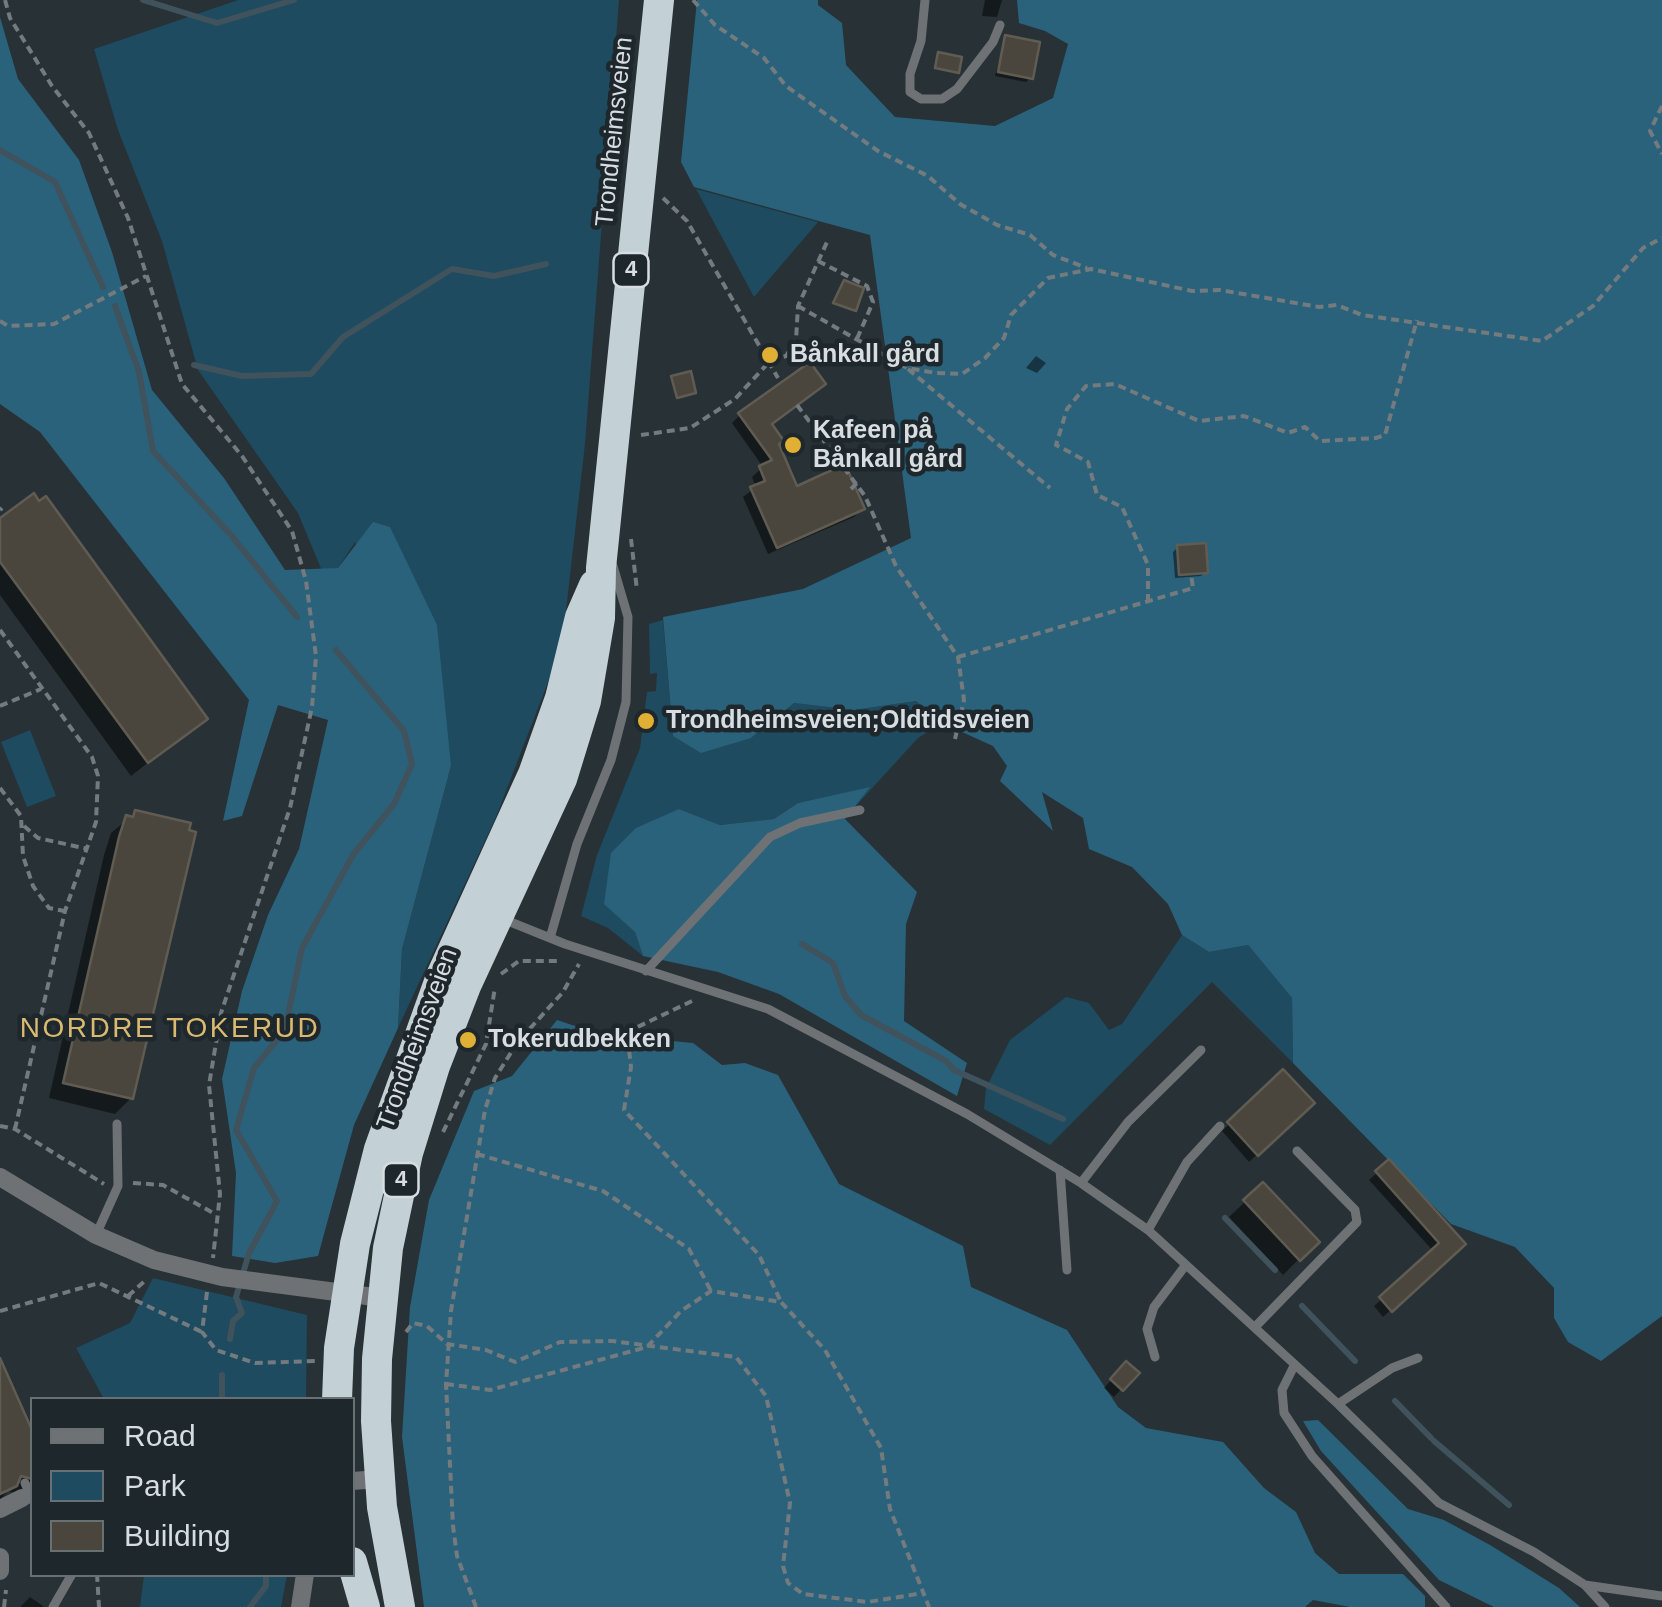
<!DOCTYPE html>
<html>
<head>
<meta charset="utf-8">
<style>
  body { margin:0 }
  #map { position:relative; width:1662px; height:1607px; overflow:hidden; background:#273136; font-family:Arial,sans-serif }
  canvas { display:block }
  .legend { position:absolute; left:30px; top:1397px; width:325px; height:180px; box-sizing:border-box; background:#1e272c; border:2px solid #687074; margin:0; padding:12px 18px; list-style:none; font-size:30px; color:#d7dde0 }
  .legend li { display:flex; align-items:center; gap:20px; height:50px }
  .legend b { width:50px; border:2px solid #687074 }
</style>
</head>
<body>
<div id="map">
<canvas width="1662" height="1607"></canvas>
<ul class="legend">
<li><b style="height:12px;background:#6e7275"></b>Road</li>
<li><b style="height:28px;background:#1e4b5f"></b>Park</li>
<li><b style="height:28px;background:#4a463d"></b>Building</li>
</ul>
</div>
<script>
const ctx = document.querySelector('canvas').getContext('2d');
ctx.lineJoin = 'round';
function fillPath(path, color) { ctx.fillStyle = color; ctx.fill(path, 'evenodd'); }
const poly = rows => new Path2D(rows.map(r => 'M' + r).join(''));
function strokePath(path, color, width, dash) { ctx.strokeStyle = color; ctx.lineWidth = width; ctx.lineCap = dash ? 'butt' : 'round'; ctx.setLineDash(dash || []); ctx.stroke(path); }
function write(font, color, halo, rows, align = 'center') {
  ctx.font = font + ' Arial,sans-serif'; ctx.lineWidth = 9; ctx.setLineDash([]); ctx.textBaseline = 'middle'; ctx.strokeStyle = halo; ctx.fillStyle = color; for (const [text, x, y, turn = 0] of rows) {
    ctx.save(); ctx.translate(x, y); ctx.rotate((+turn || 0) * Math.PI / 180); ctx.textAlign = isNaN(turn) ? turn : align; if (halo) ctx.strokeText(text, 0, 0); ctx.fillText(text, 0, 0); ctx.restore();
  }
}
fillPath(poly([
  [238,0,619,0,585,444,562,646,496,817,398,1028,402,949,451,766,355,542,338,568,322,571,298,513,198,370,162,241,118,130,94,49],
  [696,189,818,222,754,297],
  [663,620,673,736,751,738,794,703,854,710,916,701,942,723,918,738,844,819,868,788,798,803,774,819,720,825,679,809,635,932,643,956,608,928,581,916,597,855,640,748,647,692,656,691,657,673,650,674,649,624],
  [30,730,56,796,27,807,1,742],
  [1182,935,1209,952,1248,945,1292,998,1293,1063,1212,982,1050,1145,984,1109,986,1088,1010,1040,1066,997,1089,1003,1109,1030,1122,1024],
  [153,1278,307,1315,306,1399,104,1399,76,1348,130,1323],
  [144,1575,144,1574,287,1575,281,1607,140,1607]
]), '#1e4b5f');
fillPath(poly([
  [697,0,818,0,818,5,842,23,846,65,895,117,995,126,1053,98,1068,44,1045,31,1019,23,1017,0,1662,0,1662,1316,1601,1361,1568,1342,1554,1318,1554,1288,1515,1247,1451,1224,1293,1063,1292,998,1248,945,1209,952,1182,935,1168,904,1132,867,1089,849,1083,818,1042,792,1053,831,1000,781,1007,766,993,746,942,723,916,701,854,710,794,703,751,738,701,753,673,736,663,617,803,589,911,538,870,235,694,187,681,162],
  [0,17,18,79,79,160,112,252,152,390,224,478,285,570,338,568,373,522,390,527,437,625,451,766,402,949,398,1028,354,1125,318,1256,275,1263,232,1256,236,1173,222,1079,242,991,268,915,299,849,328,720,278,705,242,816,223,821,249,700,40,432,0,404],
  [870,787,845,819,917,892,906,924,904,1021,967,1063,957,1096,779,994,718,972,643,956,635,932,604,904,611,853,636,828,679,809,720,825,774,819,798,803],
  [557,1020,599,1034,693,1043,722,1065,745,1063,778,1075,839,1184,963,1246,971,1287,1067,1330,1118,1407,1146,1428,1223,1442,1264,1488,1296,1512,1315,1553,1339,1574,1403,1574,1425,1596,1425,1607,1350,1607,1313,1600,1305,1607,424,1607,402,1437,410,1307,429,1200,474,1091,512,1076],
  [1318,1420,1408,1509,1444,1520,1490,1545,1559,1588,1580,1607,1494,1607,1439,1580,1321,1451,1303,1421]
]), '#2a627c');
fillPath(poly([
  [985,0,1002,0,997,17,982,16],
  [1006,38,1031,77,1026,82,995,76],
  [1036,356,1046,363,1037,373,1026,368],
  [740,415,770,425,796,489,862,509,854,517,768,554,743,497,756,487,752,477,763,467,732,423],
  [0,521,205,718,131,776,0,595],
  [1178,547,1205,572,1201,576,1175,578,1173,552],
  [136,812,131,1098,115,1114,49,1098,104,855,111,833],
  [1283,1073,1312,1103,1249,1162,1222,1131],
  [1389,1162,1463,1244,1383,1317,1374,1306,1434,1252,1369,1180],
  [1263,1185,1316,1242,1283,1275,1229,1217],
  [0,1364,32,1436,32,1485,16,1493,8,1491,0,1500],
  [1126,1364,1136,1373,1114,1397,1104,1388],
  [30,1597,43,1606,44,1607,20,1607]
]), '#0007');
strokePath(poly([
  [143,0,217,23,294,0],
  [0,150,55,182,103,287],
  [115,306,139,372,153,451,231,535,297,617],
  [194,365,242,376,311,374,343,337,452,269,494,276,546,264],
  [802,944,833,963,845,996,861,1015,946,1061,954,1070,1063,1119],
  [1225,1218,1275,1270],
  [1302,1306,1355,1361],
  [230,1339,233,1321,242,1313,236,1297,249,1253,277,1201,236,1130,254,1068,285,1030,302,948,353,855,394,804,412,764,404,731,336,650],
  [222,1400,222,1375],
  [1395,1401,1431,1438],
  [1434,1441,1509,1505],
  [250,1607,266,1586,266,1574]
]), '#40525c', 6);
const building = poly([
  [1005,35,1040,42,1033,79,998,72,1005,35],
  [938,52,962,57,959,73,935,68,938,52],
  [844,280,864,288,856,311,833,303,844,280],
  [810,362,826,384,772,424,784,441,779,444,797,486,845,464,865,509,777,548,750,487,765,481,759,466,772,460,738,413,810,362],
  [691,371,696,393,677,398,671,376,691,371],
  [34,493,39,501,46,496,208,719,148,763,0,562,0,518,34,493],
  [1206,543,1208,573,1179,575,1177,545,1206,543],
  [135,810,191,823,189,830,196,832,133,1099,63,1083,119,837,126,815,133,817,135,810],
  [1283,1069,1315,1103,1258,1156,1227,1122,1283,1069],
  [1389,1159,1466,1244,1392,1312,1379,1297,1439,1243,1375,1171,1389,1159],
  [1263,1182,1320,1242,1300,1261,1243,1200,1263,1182],
  [0,1358,32,1430,32,1479,21,1476,17,1486,0,1494,0,1358],
  [1126,1361,1140,1373,1123,1391,1110,1379,1126,1361]
]);
fillPath(building, '#4a463d');
strokePath(building, '#605c52', 2.5);
strokePath(poly([
  [5,0,10,18,52,86,89,133,128,218,182,384,242,456,292,531,306,581,316,656,312,707,290,808,221,1013,209,1085,220,1194,213,1258],
  [693,0,715,25,764,58,786,86,878,151,928,176,960,204,997,225,1030,235,1053,255,1087,268],
  [1662,106,1650,131,1662,154],
  [663,198,687,221,778,378],
  [818,261,867,286,873,302,856,341],
  [798,306,907,368,936,373,962,374,985,358,1004,338,1011,315,1048,278,1091,269,1192,291,1220,290,1319,307,1337,305,1362,315,1542,341,1593,306,1643,248,1662,238],
  [0,321,8,326,54,324,146,276],
  [908,369,1050,488],
  [797,405,865,496,896,566,958,657,964,700,955,739],
  [641,435,690,428,735,399,770,361,786,356,796,340,798,306,827,242],
  [851,489,860,480],
  [0,510,2,508],
  [631,539,637,590],
  [1148,602,1148,565,1122,507,1097,495,1088,462,1056,445,1067,409,1086,386,1115,384,1199,421,1244,416,1288,433,1305,427,1320,441,1376,438,1385,435,1417,320],
  [0,630,92,757,98,776,96,822,65,911,15,1129],
  [958,657,1193,588,1191,574],
  [0,706,41,689],
  [0,788,21,816,23,856,33,886,49,908,64,911],
  [24,826,38,838,88,849],
  [501,974,519,961,560,961],
  [692,1001,627,1032,631,1067,624,1110,759,1255,781,1302],
  [0,1126,15,1129,104,1184],
  [443,1132,486,1044,495,987],
  [477,1154,603,1191,689,1249,711,1291],
  [133,1183,163,1185,215,1214],
  [207,1292,202,1332,216,1350,255,1363,315,1361],
  [128,1296,147,1279],
  [0,1311,99,1283,202,1332],
  [406,1332,413,1323,427,1326,447,1344,486,1350,515,1362,560,1342,612,1341,736,1357,766,1396,790,1503,783,1566,788,1583,803,1594,868,1602,923,1593],
  [446,1384,490,1390,647,1347,681,1311,711,1291,781,1302,825,1350,881,1448,890,1509,929,1607],
  [97,1574,99,1607],
  [4,1607,6,1590],
  [476,1607,457,1556,453,1526,446,1384,451,1311,485,1110,495,1078,517,1043,563,992,579,964]
]), '#737b7f', 4, [8, 5]);
strokePath(poly([
  [925,0,921,41,910,74,910,92,921,99,942,99,957,89,993,42,1000,25],
  [503,919,565,944,768,1009,967,1114,1081,1183,1148,1230,1338,1404,1439,1503,1534,1552,1585,1585,1605,1607],
  [550,938,577,844,611,760,626,702,628,617,613,566],
  [646,971,770,837,800,823,860,810],
  [1060,1170,1067,1270],
  [1081,1183,1128,1122,1201,1050],
  [1148,1230,1187,1162,1220,1126],
  [96,1235,118,1186,117,1124],
  [1255,1327,1357,1222,1355,1210,1297,1151],
  [1155,1357,1147,1329,1154,1307,1185,1266],
  [1294,1366,1282,1390,1284,1413,1312,1456,1446,1607],
  [1338,1404,1392,1368,1418,1358],
  [25,1483,32,1500],
  [1585,1585,1662,1596],
  [53,1607,72,1574]
]), '#6e7275', 9);
strokePath(poly([
  [0,1177,96,1235,154,1260,222,1277,382,1298],
  [352,1481,379,1479],
  [0,1509,22,1498],
  [0,1557,0,1571],
  [300,1607,305,1574]
]), '#6e7275', 18);
strokePath(poly([
  [337,1400,339,1348,355,1244,379,1149,441,976,533,774,560,698,580,617,594,585],
  [352,1562,365,1607],
  [400,1607,382,1507,376,1421,377,1359,388,1248,408,1153,435,1066,466,986,562,779,586,701,600,618,601,568,659,0]
]), '#c3d0d6', 30);
for (const [x, y, r, color] of [
  [770,355,10,"#e0b034"],
  [793,445,10,"#e0b034"],
  [646,721,10,"#e0b034"],
  [468,1040,10,"#e0b034"]
]) { const dot = new Path2D(); dot.arc(x, y, r, 0, 2 * Math.PI); ctx.fillStyle = color; ctx.fill(dot); strokePath(dot, '#1e272c', 4); }
for (const [x, y, w] of [
  [631,270,35],
  [401,1180,35]
]) { const box = new Path2D(); box.roundRect(x - w / 2, y - 17, w, 34, 8); ctx.fillStyle = '#1e272c'; ctx.fill(box); strokePath(box, '#d7dde0', 2.5); }
write('bold 22px', '#d7dde0', null, [
  ["4",631,270],
  ["4",401,1180]
]);
write('25px', '#d7dde0', '#1e272c', [
  ["Trondheimsveien",615,132,-84],
  ["Trondheimsveien",418,1039,-70]
]);
write('bold 25px', '#d7dde0', '#1e272c', [
  ["Bånkall gård",790,355],
  ["Kafeen på",813,431],
  ["Bånkall gård",813,460],
  ["Trondheimsveien;Oldtidsveien",666,721],
  ["Tokerudbekken",488,1040]
], 'left');
ctx.letterSpacing = '2.5px';
write('28px', '#daba70', '#1e272c', [
  ["NORDRE TOKERUD",170,1029]
]);
ctx.letterSpacing = '0px';
</script>
</body>
</html>
